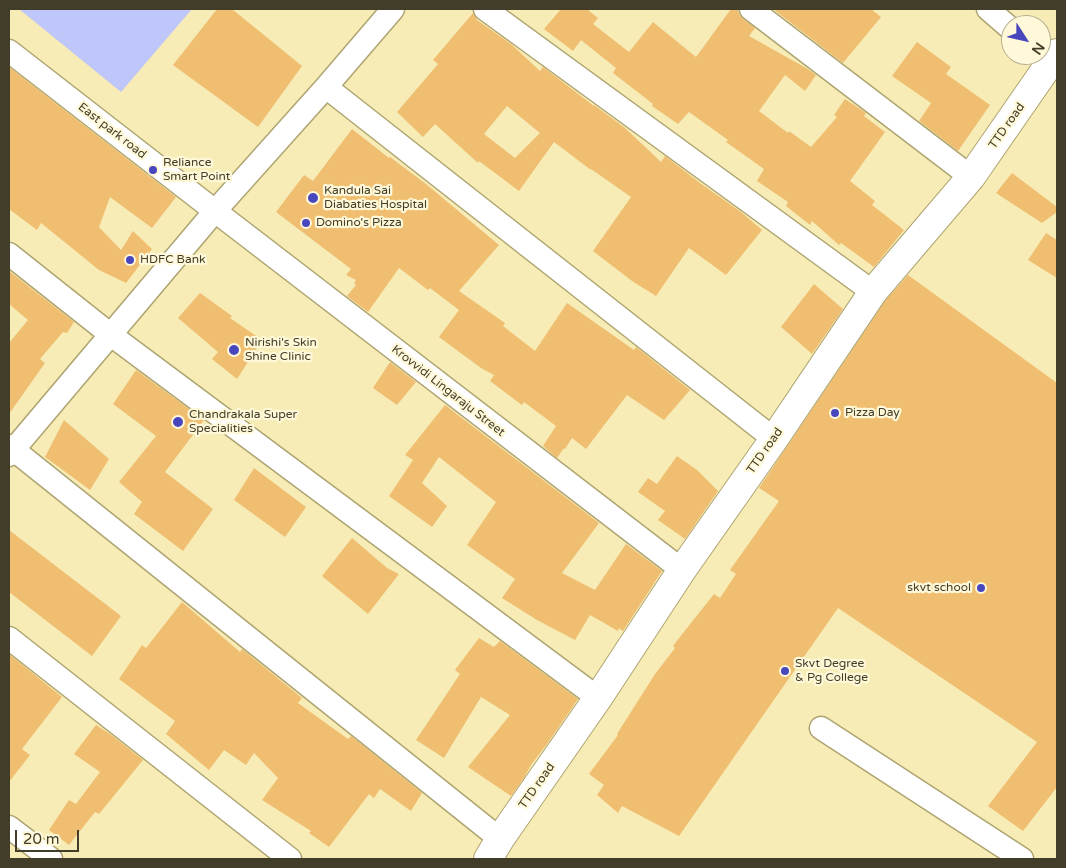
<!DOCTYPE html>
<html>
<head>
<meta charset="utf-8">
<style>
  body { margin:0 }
  #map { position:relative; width:1066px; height:868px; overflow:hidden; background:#f7ecb6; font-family:"Varela Round",sans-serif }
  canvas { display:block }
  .frame { position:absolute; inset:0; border:10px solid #423d28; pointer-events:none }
  .north { position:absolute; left:1001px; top:15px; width:50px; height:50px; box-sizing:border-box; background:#fff9d9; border:1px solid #b3ae92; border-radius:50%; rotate:125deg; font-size:14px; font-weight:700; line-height:20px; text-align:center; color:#423d28 }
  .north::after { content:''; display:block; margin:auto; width:18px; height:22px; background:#4947bd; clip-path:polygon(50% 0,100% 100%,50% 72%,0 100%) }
  .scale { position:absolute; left:15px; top:830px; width:64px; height:22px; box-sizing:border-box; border:2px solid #423d28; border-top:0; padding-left:6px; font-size:15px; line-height:18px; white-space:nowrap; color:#423d28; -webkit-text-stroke:4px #fff9d9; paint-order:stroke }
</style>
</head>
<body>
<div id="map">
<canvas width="1066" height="868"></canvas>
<div class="frame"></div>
<div class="north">N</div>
<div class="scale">20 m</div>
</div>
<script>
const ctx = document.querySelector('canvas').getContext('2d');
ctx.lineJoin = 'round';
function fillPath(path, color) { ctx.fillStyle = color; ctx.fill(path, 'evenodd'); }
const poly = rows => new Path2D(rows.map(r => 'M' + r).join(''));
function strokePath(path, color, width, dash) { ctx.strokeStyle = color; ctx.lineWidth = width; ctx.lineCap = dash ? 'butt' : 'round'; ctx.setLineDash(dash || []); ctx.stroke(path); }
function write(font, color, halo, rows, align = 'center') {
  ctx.font = font + ' "Varela Round",sans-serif'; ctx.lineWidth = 4.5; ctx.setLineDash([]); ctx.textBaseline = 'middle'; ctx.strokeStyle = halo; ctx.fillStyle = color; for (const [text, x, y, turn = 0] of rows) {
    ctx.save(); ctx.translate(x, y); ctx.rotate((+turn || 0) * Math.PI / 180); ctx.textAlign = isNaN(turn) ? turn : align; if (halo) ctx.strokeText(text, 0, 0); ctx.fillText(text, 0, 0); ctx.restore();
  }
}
fillPath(poly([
  [19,9,192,9,121,92]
]), '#bfc6f9');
fillPath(poly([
  [217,9,232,9,302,66,258,127,173,65],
  [561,9,587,9,598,18,593,24,629,52,653,22,696,57,731,9,738,9,739,14,743,19,755,28,749,36,806,68,816,75,805,91,785,75,759,111,788,133,789,131,811,147,837,117,834,115,845,99,866,113,864,116,885,132,850,181,875,201,872,205,904,230,874,267,841,243,839,245,812,221,810,225,786,206,788,202,757,181,764,169,726,142,728,140,689,112,678,124,652,106,653,104,613,73,616,68,581,40,573,51,544,29],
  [773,9,871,9,881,17,843,63],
  [473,13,477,20,511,44,540,71,543,67,594,106,594,105,625,128,661,162,665,156,700,183,741,212,762,230,726,275,689,248,656,296,632,281,593,251,631,197,591,169,591,170,554,142,519,191,479,161,478,163,435,124,423,137,397,112,438,64,433,60],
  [507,106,540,133,515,158,484,134],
  [917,42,951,67,946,74,990,105,958,151,919,121,931,103,892,76],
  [9,67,176,197,152,228,110,197,99,227,121,250,133,231,152,249,126,283,99,270,41,223,37,230,9,209],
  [352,129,389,158,390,157,426,184,499,245,459,291,505,323,503,326,535,351,567,303,634,350,636,347,690,390,664,420,627,395,586,449,572,438,565,449,564,448,557,458,543,446,556,426,524,402,522,405,490,381,494,375,481,368,439,337,459,310,430,288,428,290,399,268,368,312,347,296,356,285,354,283,356,280,346,275,351,269,276,212,304,175,313,181],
  [1012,173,1057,207,1057,212,1042,223,996,193],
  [1046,233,1057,240,1057,278,1028,260],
  [9,271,74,322,67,333,63,332,40,359,45,363,9,414,9,343,28,320,9,304],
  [908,275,1057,383,1057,787,1023,831,988,806,1037,742,838,608,679,836,622,806,618,813,597,795,604,785,589,774,618,735,617,734,655,674,675,648,673,646,683,633,714,594,720,598,736,574,730,570,779,501,759,488,885,301],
  [814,284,843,309,812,354,781,327],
  [200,293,232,316,230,318,262,340,237,379,212,359,218,352,178,318],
  [390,362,416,382,397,405,373,388],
  [136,370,204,420,165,472,213,509,183,551,134,514,142,502,119,482,156,436,113,404],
  [445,405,599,523,562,573,595,590,626,544,662,571,623,631,619,628,618,631,590,615,575,640,537,620,502,598,515,579,467,545,496,502,439,457,422,483,447,506,432,527,389,496,413,460,405,455],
  [64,420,109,459,90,490,45,457],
  [677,456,697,470,718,491,685,539,658,520,665,511,638,492,648,478,657,484],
  [254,468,306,507,285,537,234,500],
  [9,530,121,616,92,656,9,592],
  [352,538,387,568,399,574,368,614,322,576],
  [182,602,240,652,242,649,302,698,298,703,348,739,351,736,422,793,411,811,380,789,374,798,369,794,329,847,309,833,311,831,262,800,278,778,254,753,246,765,224,750,209,770,166,734,175,721,119,679,142,645,146,648],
  [479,638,494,647,500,641,578,699,547,744,531,765,524,778,511,796,468,767,510,715,481,697,444,758,416,740,460,674,455,670],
  [9,654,62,697,22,749,30,755,9,782],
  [96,725,110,734,143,760,99,814,95,812,69,845,49,830,69,800,76,804,100,772,74,754]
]), '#efbe71');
const street = poly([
  [485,9,873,292],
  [751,9,971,177],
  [988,9,1011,29],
  [9,51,215,211,682,570],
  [326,87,774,439],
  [9,254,111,335,598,698],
  [9,446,500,839],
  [9,455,215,211,326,87,393,9],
  [9,638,290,859],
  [821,728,1022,859],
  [9,827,51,859]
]);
const secondary = poly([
  [488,859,500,839,598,698,682,570,774,439,873,292,971,177,1057,53]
]);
strokePath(street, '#aea471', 25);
strokePath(secondary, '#aea471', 30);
strokePath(street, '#fff', 22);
strokePath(secondary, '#fff', 28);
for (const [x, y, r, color] of [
  [153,170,5,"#4947bd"],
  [313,198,6,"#4947bd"],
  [306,223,5,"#4947bd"],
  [130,260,5,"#4947bd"],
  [234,350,6,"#4947bd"],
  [835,413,5,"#4947bd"],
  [178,422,6,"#4947bd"],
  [981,588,5,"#4947bd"],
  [785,671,5,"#4947bd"]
]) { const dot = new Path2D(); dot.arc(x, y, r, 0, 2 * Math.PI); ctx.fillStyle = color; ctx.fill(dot); strokePath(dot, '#fff9d9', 2); }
write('12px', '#423d28', '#fff9d9', [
  ["TTD road",1007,126,-55],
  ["East park road",112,131,38],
  ["Krovvidi Lingaraju Street",448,391,38],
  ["TTD road",765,451,-55],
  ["TTD road",537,786,-55]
]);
write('12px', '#423d28', '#fff9d9', [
  ["Reliance",163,163],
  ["Smart Point",163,177],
  ["Kandula Sai",324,191],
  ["Diabaties Hospital",324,205],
  ["Domino's Pizza",316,223],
  ["HDFC Bank",140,260],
  ["Nirishi's Skin",245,343],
  ["Shine Clinic",245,357],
  ["Pizza Day",845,413],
  ["Chandrakala Super",189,415],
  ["Specialities",189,429],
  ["skvt school",971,588,"right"],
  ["Skvt Degree",795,664],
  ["& Pg College",795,678]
], 'left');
</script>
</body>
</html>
